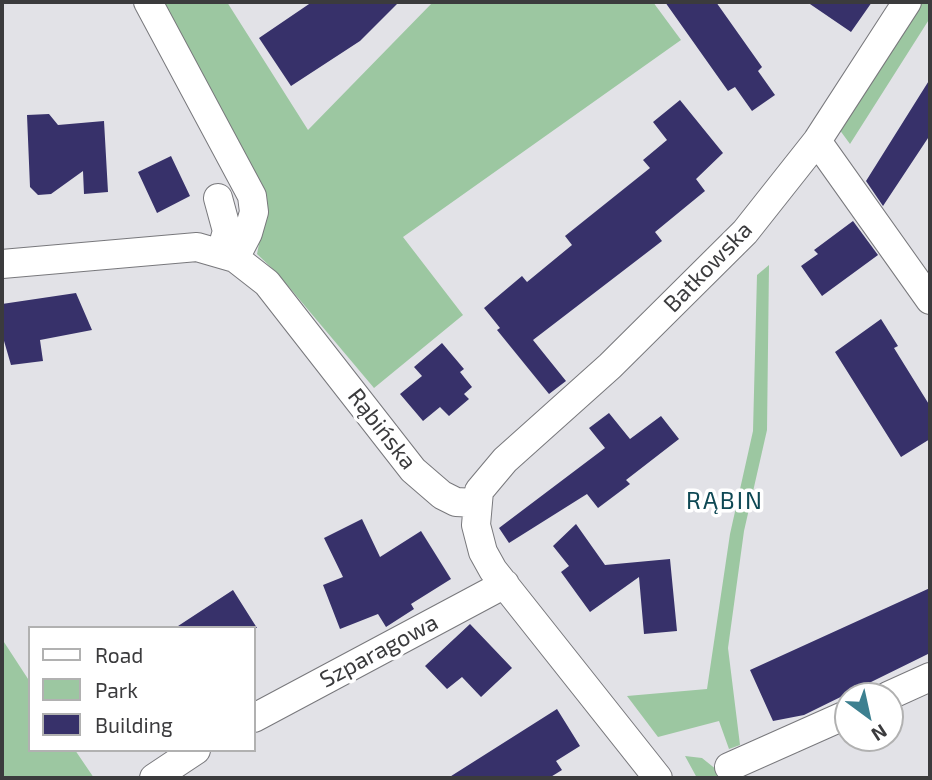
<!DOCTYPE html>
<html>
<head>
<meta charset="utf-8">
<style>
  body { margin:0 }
  #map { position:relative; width:932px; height:780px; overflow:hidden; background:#e2e2e7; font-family:"Exo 2",sans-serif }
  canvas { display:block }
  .frame { position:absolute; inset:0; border:4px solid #3b3b3d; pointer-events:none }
  .legend { position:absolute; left:28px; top:626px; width:228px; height:126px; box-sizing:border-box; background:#fff; border:2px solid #b1b1b1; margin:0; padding:9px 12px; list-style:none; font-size:21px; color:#3b3b3d }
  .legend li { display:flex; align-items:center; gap:14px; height:35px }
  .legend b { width:35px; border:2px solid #b1b1b1 }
  .north { position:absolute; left:834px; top:682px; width:70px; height:70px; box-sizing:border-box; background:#fff; border:2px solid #b1b1b1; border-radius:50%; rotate:147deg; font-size:19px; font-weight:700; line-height:28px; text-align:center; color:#3b3b3d }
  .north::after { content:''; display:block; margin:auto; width:24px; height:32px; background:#3d8090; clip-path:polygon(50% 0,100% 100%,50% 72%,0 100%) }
</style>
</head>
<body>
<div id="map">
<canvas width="932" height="780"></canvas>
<div class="frame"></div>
<ul class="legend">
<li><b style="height:9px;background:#fff"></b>Road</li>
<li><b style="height:19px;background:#9cc7a1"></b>Park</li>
<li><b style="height:19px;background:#37316a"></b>Building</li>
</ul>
<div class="north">N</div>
</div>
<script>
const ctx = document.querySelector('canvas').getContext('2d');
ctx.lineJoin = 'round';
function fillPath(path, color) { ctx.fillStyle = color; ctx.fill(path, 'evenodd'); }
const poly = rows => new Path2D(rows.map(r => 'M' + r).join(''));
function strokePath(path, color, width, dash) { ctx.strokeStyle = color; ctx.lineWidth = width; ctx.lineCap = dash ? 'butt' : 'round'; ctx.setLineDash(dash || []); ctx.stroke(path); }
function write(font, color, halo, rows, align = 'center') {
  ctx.font = font + ' "Exo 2",sans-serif'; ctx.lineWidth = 7; ctx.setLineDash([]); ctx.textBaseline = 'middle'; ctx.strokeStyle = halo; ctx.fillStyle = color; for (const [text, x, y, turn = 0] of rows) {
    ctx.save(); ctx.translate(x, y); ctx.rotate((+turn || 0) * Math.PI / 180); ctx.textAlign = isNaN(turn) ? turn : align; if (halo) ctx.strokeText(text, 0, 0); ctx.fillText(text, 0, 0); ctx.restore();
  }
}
fillPath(poly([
  [160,2,227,2,308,130,433,2,653,2,681,40,403,237,463,315,374,388,278,274,257,254,265,213],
  [921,2,930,2,930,18,850,144,839,129],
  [769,265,767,430,744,531,728,648,740,745,729,749,719,721,658,737,627,696,707,689,730,534,753,431,757,275],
  [2,639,30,682,30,750,75,750,94,778,2,778],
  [685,756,702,758,717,770,719,778,697,778]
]), '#9cc7a1');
fillPath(poly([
  [312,2,399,2,360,41,291,86,259,38],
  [665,2,716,2,762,67,758,71,775,95,752,111,735,87,728,91],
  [807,2,872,2,851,32],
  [930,79,930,135,883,206,866,181],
  [680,100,723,153,696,179,705,191,655,232,662,241,533,340,566,381,549,394,497,330,500,328,484,308,522,276,527,282,572,245,565,236,650,168,643,160,667,140,653,122],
  [49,114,58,125,104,121,108,192,84,194,83,171,51,194,38,195,30,187,27,115],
  [171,156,190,196,157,213,138,172],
  [853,221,878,255,822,296,801,266,818,254,814,250],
  [76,293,92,330,40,340,43,361,11,365,2,334,2,304],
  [881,319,898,346,894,348,930,406,930,439,901,457,835,352],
  [442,343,464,369,460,372,472,387,464,394,469,399,449,416,440,407,423,421,400,394,422,376,414,367],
  [609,413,630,439,661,416,679,439,626,480,630,484,598,508,587,494,509,543,499,528,605,448,589,428],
  [362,519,380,557,421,531,451,579,411,604,414,609,386,627,378,614,340,629,323,585,343,577,324,538],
  [576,524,605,565,670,559,677,631,644,634,639,577,590,612,561,572,569,566,553,546],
  [930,588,930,653,804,715,773,721,750,670],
  [233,590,257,628,175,628],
  [470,624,512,668,481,697,462,677,447,689,425,666],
  [557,709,580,746,556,761,562,770,549,778,448,778]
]), '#37316a');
const minor = poly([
  [148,2,252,196,254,212,248,233,235,258],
  [817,141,930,300],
  [218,198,227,231,221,252],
  [2,264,197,247,235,258,267,283,413,470,442,495,456,502,476,503],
  [888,696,930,677],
  [254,718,505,584],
  [729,767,848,714],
  [154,778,196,750],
  [658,778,493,570,483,552,476,525,479,491,505,460,610,366,745,232,817,141,907,2]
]);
strokePath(minor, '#78787c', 30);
strokePath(minor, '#fff', 28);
write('23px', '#3b3b3d', '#fff', [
  ["Batkowska",708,267,-46],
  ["Rąbińska",382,429,52],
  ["Szparagowa",379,651,-28]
]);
ctx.letterSpacing = '2px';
write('24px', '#0e4854', '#fff', [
  ["RĄBIN",725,501]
]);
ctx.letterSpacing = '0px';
</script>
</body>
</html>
